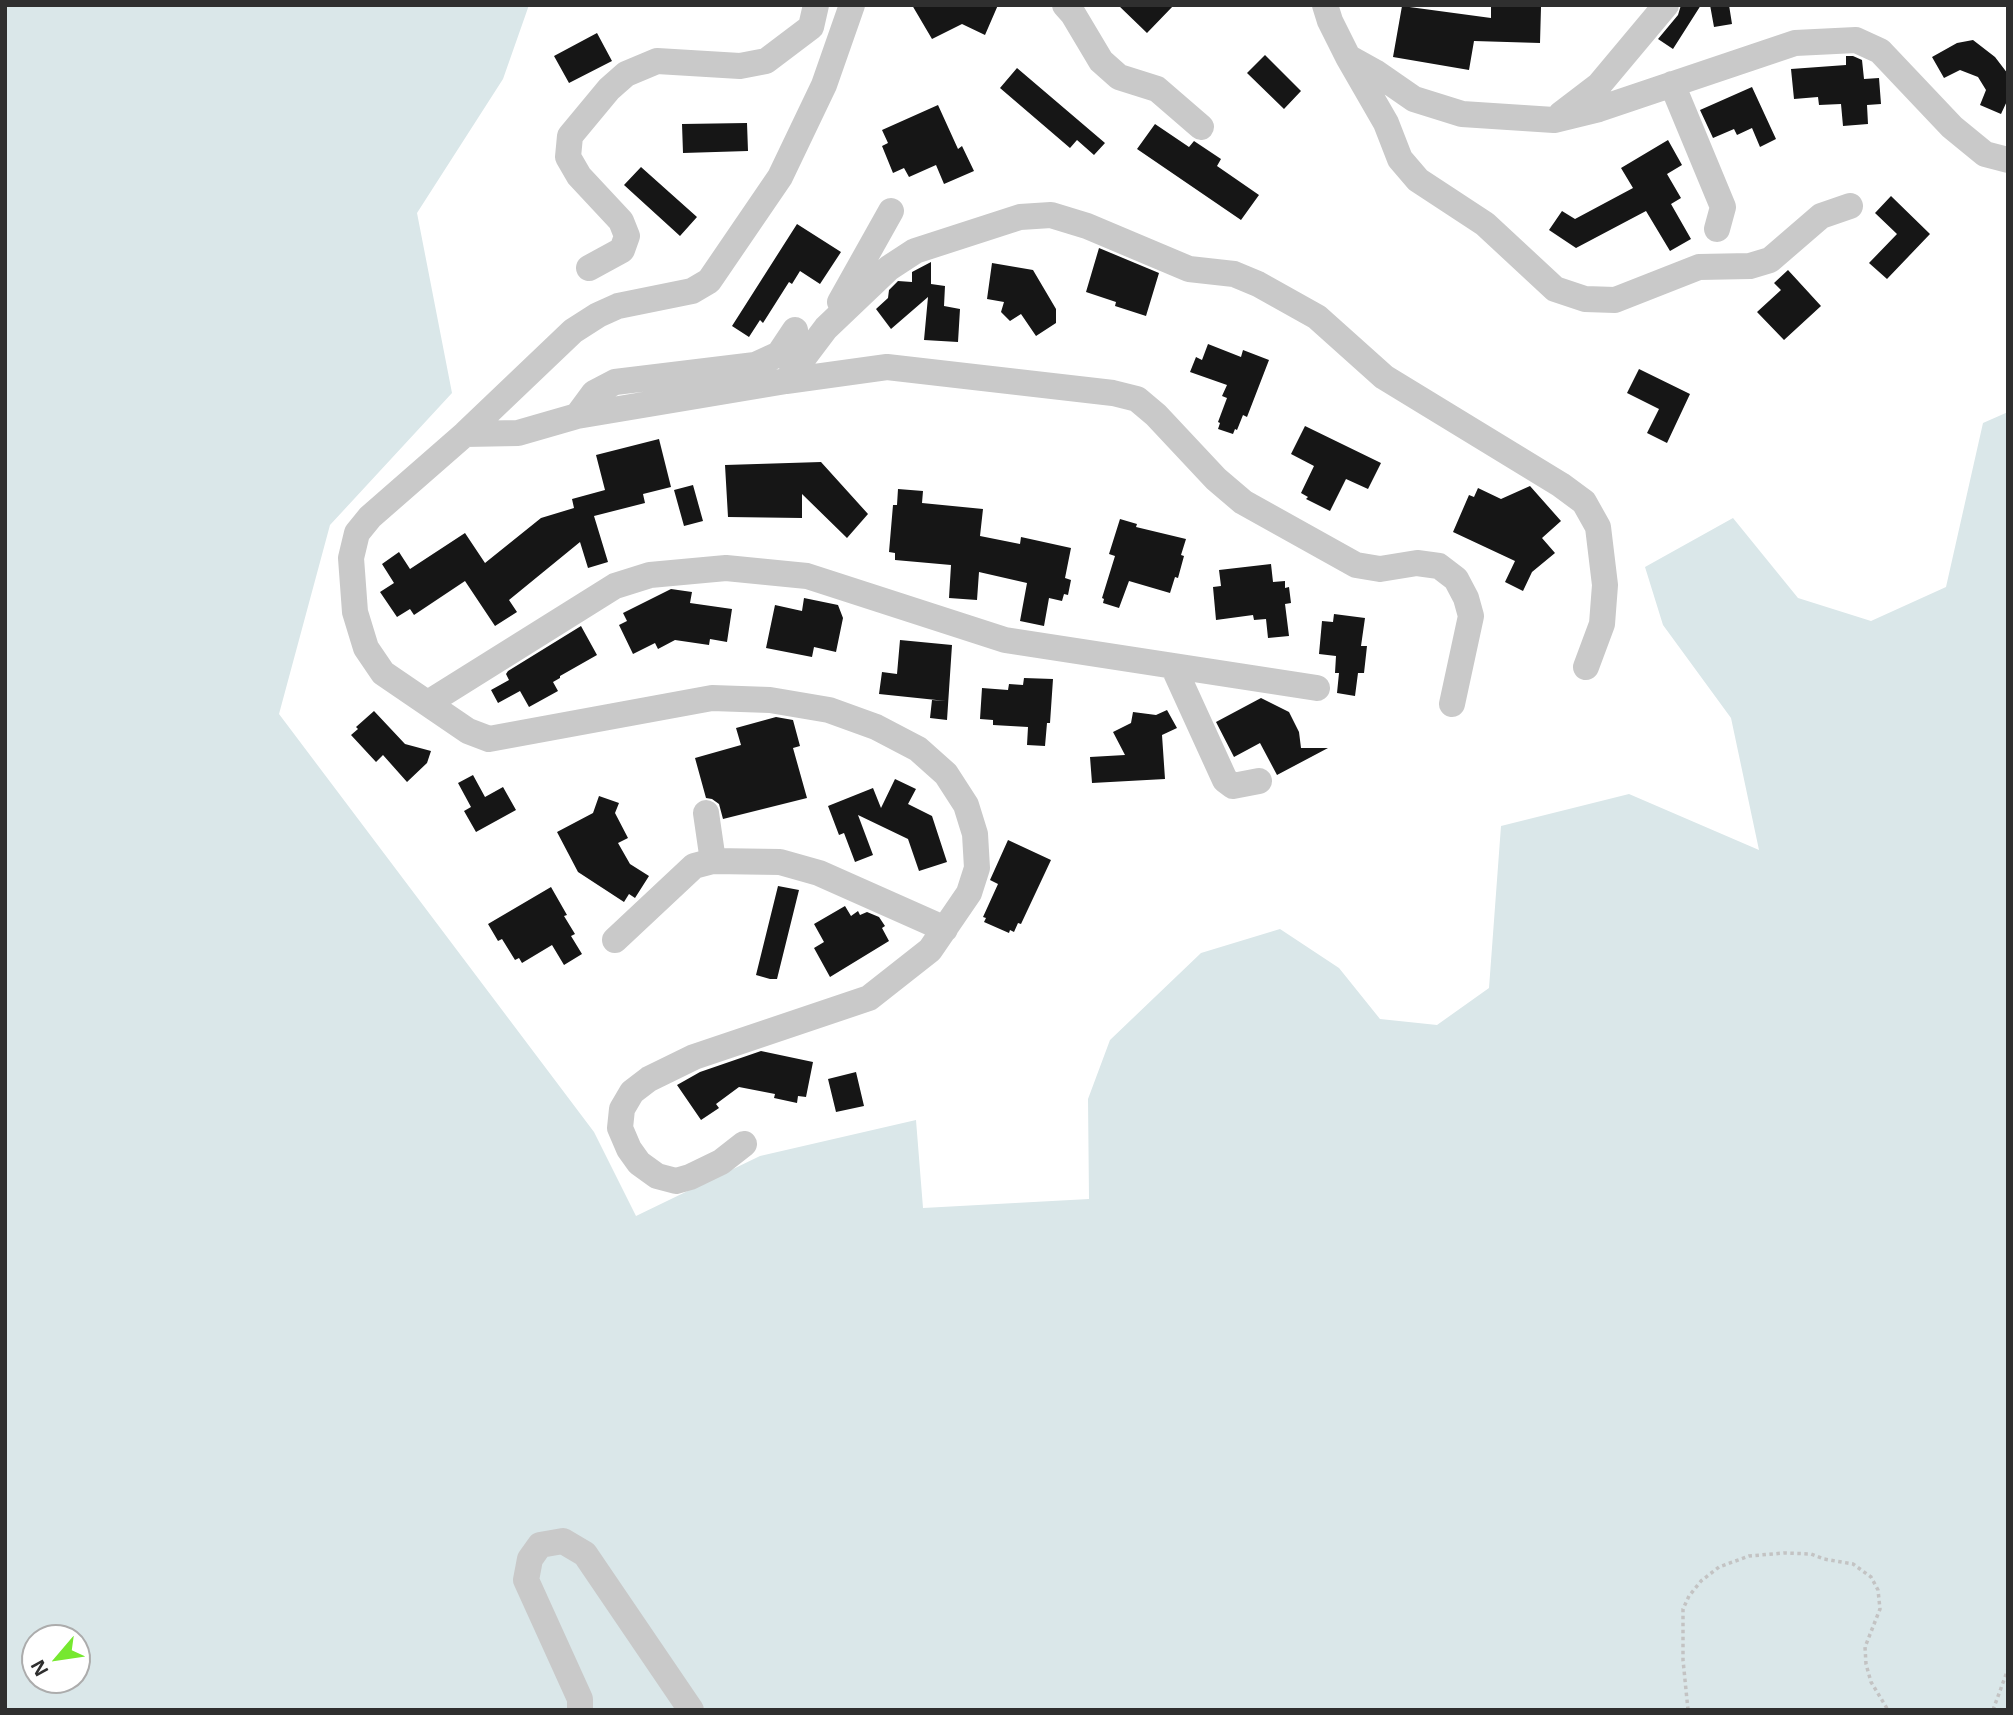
<!DOCTYPE html>
<html>
<head>
<meta charset="utf-8">
<style>
  body { margin:0 }
  #map { position:relative; width:2013px; height:1715px; overflow:hidden; background:#fff; font-family:"Open Sans",sans-serif }
  canvas { display:block }
  .frame { position:absolute; inset:0; border:7px solid #2f2f2f; pointer-events:none }
  .north { position:absolute; left:21px; top:1624px; width:70px; height:70px; box-sizing:border-box; background:#fff; border:2px solid #acacac; border-radius:50%; rotate:241deg; font-size:19px; font-weight:700; line-height:28px; text-align:center; color:#2f2f2f }
  .north::after { content:''; display:block; margin:auto; width:24px; height:32px; background:#76e82f; clip-path:polygon(50% 0,100% 100%,50% 72%,0 100%) }
</style>
</head>
<body>
<div id="map">
<canvas width="2013" height="1715"></canvas>
<div class="frame"></div>
<div class="north">N</div>
</div>
<script>
const ctx = document.querySelector('canvas').getContext('2d');
ctx.lineJoin = 'round';
function fillPath(path, color) { ctx.fillStyle = color; ctx.fill(path, 'evenodd'); }
const poly = rows => new Path2D(rows.map(r => 'M' + r).join(''));
function strokePath(path, color, width, dash) { ctx.strokeStyle = color; ctx.lineWidth = width; ctx.lineCap = dash ? 'butt' : 'round'; ctx.setLineDash(dash || []); ctx.stroke(path); }
fillPath(poly([
  [5,5,529,5,503,79,417,213,452,393,330,525,279,714,594,1132,636,1216,760,1156,916,1120,923,1208,1089,1199,1088,1099,1110,1040,1201,953,1280,929,1339,968,1380,1019,1437,1025,1489,988,1501,826,1629,794,1759,850,1731,718,1663,625,1645,567,1733,518,1798,598,1871,621,1946,587,1983,423,2008,412,2008,1710,5,1710],
  [35,1638,77,1638,77,1680,35,1680]
]), '#dae7e9');
fillPath(poly([
  [912,5,998,5,985,35,962,24,932,39],
  [1118,5,1174,5,1147,33],
  [1491,5,1541,7,1540,43,1474,41,1469,70,1393,57,1402,6,1491,18],
  [1681,5,1701,5,1673,49,1658,39,1678,15],
  [1710,5,1729,5,1732,24,1714,27],
  [597,33,612,61,569,83,554,56],
  [1973,40,1995,57,2008,74,2008,99,2001,114,1980,105,1986,90,1978,77,1960,70,1944,78,1932,57,1957,43],
  [1265,55,1301,91,1284,109,1247,73],
  [1846,56,1853,56,1862,60,1864,79,1879,78,1881,104,1867,105,1868,124,1843,126,1841,104,1819,105,1818,97,1794,99,1791,69,1846,65],
  [1017,68,1105,143,1094,155,1077,140,1070,148,1000,88],
  [1752,87,1776,139,1760,147,1752,128,1737,135,1734,129,1713,138,1700,110],
  [938,105,958,149,962,146,974,171,944,184,936,165,909,177,904,168,893,173,882,146,888,143,882,130],
  [747,123,748,151,683,153,682,124],
  [1155,124,1189,147,1194,141,1221,159,1217,166,1259,195,1241,220,1137,149],
  [1668,140,1682,165,1667,174,1681,198,1671,204,1691,239,1670,251,1646,211,1576,248,1549,230,1562,211,1575,219,1633,188,1621,168],
  [641,167,697,217,680,236,624,185],
  [1891,196,1930,234,1887,279,1869,263,1897,234,1875,213],
  [797,224,841,252,820,284,800,271,792,284,789,282,763,323,760,320,749,337,732,326],
  [1099,248,1159,273,1146,316,1115,306,1116,302,1086,292],
  [931,262,931,284,945,286,944,306,960,309,958,342,924,340,928,297,891,329,876,309,888,298,889,290,898,281,912,282,912,272],
  [992,263,1033,270,1056,309,1056,323,1036,336,1021,314,1010,321,1001,312,1004,302,987,299],
  [1788,270,1821,306,1784,340,1757,312,1781,290,1774,283],
  [1208,344,1241,357,1243,350,1269,360,1247,417,1243,415,1237,430,1235,429,1233,434,1218,429,1220,423,1218,422,1227,398,1222,396,1227,385,1190,372,1196,357,1202,360],
  [1639,369,1690,394,1667,443,1647,433,1659,409,1627,393],
  [1305,426,1381,463,1368,489,1346,479,1330,511,1306,499,1308,497,1301,493,1314,466,1291,454],
  [659,439,671,487,643,494,645,503,594,516,608,562,588,568,580,542,509,600,517,612,495,626,465,581,414,615,410,609,397,617,380,592,394,583,382,564,399,552,410,569,465,533,485,563,541,518,574,508,572,499,605,490,596,455],
  [821,462,868,514,847,538,802,494,802,518,728,517,725,465],
  [693,485,703,521,684,526,674,490],
  [1530,486,1561,521,1542,538,1555,553,1532,572,1523,591,1505,582,1515,561,1453,532,1469,495,1474,497,1478,488,1501,499],
  [898,489,923,491,922,503,983,509,980,536,1020,544,1021,537,1071,548,1065,578,1071,580,1068,595,1064,594,1062,601,1049,598,1044,626,1020,621,1027,583,979,572,977,600,949,598,951,565,895,560,895,553,889,552,893,505,897,505],
  [1120,519,1137,524,1136,527,1186,539,1181,555,1184,556,1178,578,1175,577,1170,593,1129,581,1119,608,1103,603,1104,599,1102,598,1115,556,1109,554],
  [1271,564,1273,582,1285,581,1285,588,1289,587,1291,603,1285,604,1289,636,1268,638,1266,619,1254,620,1253,615,1216,620,1213,587,1221,586,1219,570],
  [671,589,692,592,690,603,732,609,727,642,710,639,709,645,675,640,658,649,655,643,633,654,619,625,627,621,623,613],
  [804,598,838,605,843,618,836,652,814,647,812,657,766,648,775,605,802,611],
  [1334,614,1365,618,1361,646,1367,646,1364,673,1358,673,1355,696,1337,693,1339,673,1335,673,1336,656,1319,654,1322,621,1333,622],
  [581,626,597,655,560,676,560,678,553,682,558,691,529,707,520,691,498,703,491,690,509,680,506,674,508,671],
  [900,640,952,645,947,720,930,718,932,700,946,701,879,694,882,672,897,674],
  [1024,678,1053,679,1050,723,1047,723,1045,746,1027,745,1028,727,993,725,993,720,980,719,982,688,1008,690,1009,684,1023,685],
  [1261,698,1289,712,1299,732,1301,748,1328,748,1277,775,1260,743,1234,757,1216,722],
  [1167,710,1177,728,1162,735,1165,779,1092,783,1090,757,1125,755,1113,732,1131,723,1133,712,1156,715],
  [374,711,405,744,431,751,427,763,407,782,383,755,376,762,351,735,358,729,356,727],
  [776,717,793,720,800,746,793,748,807,798,723,819,719,804,712,799,706,798,695,758,741,745,736,728],
  [473,775,485,797,503,787,516,810,476,832,464,811,471,807,458,783],
  [895,779,916,789,908,804,932,816,947,862,919,871,908,839,858,815,873,855,855,862,844,833,839,835,828,806,873,788,881,808],
  [599,796,619,803,615,813,628,838,618,843,630,864,649,876,635,898,629,894,624,902,578,872,557,832,593,813],
  [1008,840,1051,860,1021,924,1018,923,1014,932,1010,930,1009,933,984,922,986,918,983,917,998,884,990,880],
  [778,886,799,890,777,979,770,979,756,975],
  [551,887,567,915,564,916,575,934,571,936,582,954,564,965,552,945,522,963,519,958,515,960,502,939,498,941,488,924],
  [845,906,851,916,858,911,860,915,867,912,879,917,885,926,882,928,889,941,830,977,814,948,824,942,814,924],
  [761,1051,813,1062,806,1097,798,1096,797,1103,774,1098,775,1094,739,1087,716,1104,719,1108,701,1120,677,1085,700,1072],
  [856,1072,864,1106,836,1112,828,1079]
]), '#161616');
strokePath(poly([
  [1688,1710,1683,1660,1683,1609,1689,1596,1701,1581,1719,1567,1749,1556,1784,1553,1811,1554,1824,1559,1853,1564,1871,1577,1878,1590,1880,1609,1865,1647,1866,1664,1871,1682,1888,1710],
  [1993,1710,2008,1669]
]), '#c3c3c3', 3.5, [3.5, 3.5]);
strokePath(poly([
  [1065,5,1073,14,1101,61,1119,77,1157,89,1201,127],
  [1325,5,1330,21,1348,57,1386,123,1400,159,1418,180,1485,224,1555,289,1585,299,1615,300,1699,267,1750,266,1770,260,1821,216,1850,206],
  [1348,57,1375,72,1414,99,1462,114,1554,120,1599,109,1795,43,1856,40,1880,51,1952,127,1985,154,2008,160],
  [1672,84,1723,207,1717,229],
  [1561,114,1599,85,1666,5],
  [589,268,622,250,627,236,621,221,579,176,568,157,570,136,609,89,626,74,657,61,740,66,766,61,811,27,816,5],
  [840,302,891,211],
  [786,381,826,328,889,268,915,251,1020,217,1051,215,1087,226,1189,269,1234,274,1258,284,1317,317,1384,377,1561,485,1584,502,1598,527,1605,585,1602,624,1586,667],
  [577,416,594,393,615,382,755,365,779,354,795,330],
  [465,434,518,433,577,416,786,381,887,367,1113,393,1137,399,1156,415,1216,479,1243,502,1356,565,1380,569,1417,563,1439,566,1456,579,1466,598,1471,616,1452,704],
  [1173,666,1225,780,1233,786,1259,781],
  [428,703,615,586,650,575,726,568,807,576,1005,640,1317,688],
  [706,813,713,861],
  [615,940,694,866,713,861,780,862,819,873,945,929],
  [744,1144,721,1162,690,1177,676,1181,657,1176,639,1163,629,1149,620,1128,622,1109,632,1092,649,1079,694,1057,869,998,930,950,969,893,977,868,975,834,966,805,946,774,918,749,876,727,829,710,770,700,712,698,489,739,468,731,383,673,366,648,355,612,351,558,357,533,370,517,465,434,573,331,598,315,618,306,692,291,709,281,780,177,824,85,852,5],
  [580,1710,580,1699,526,1580,530,1559,540,1545,563,1541,585,1554,691,1710]
]), '#c9c9c9', 26);
</script>
</body>
</html>
